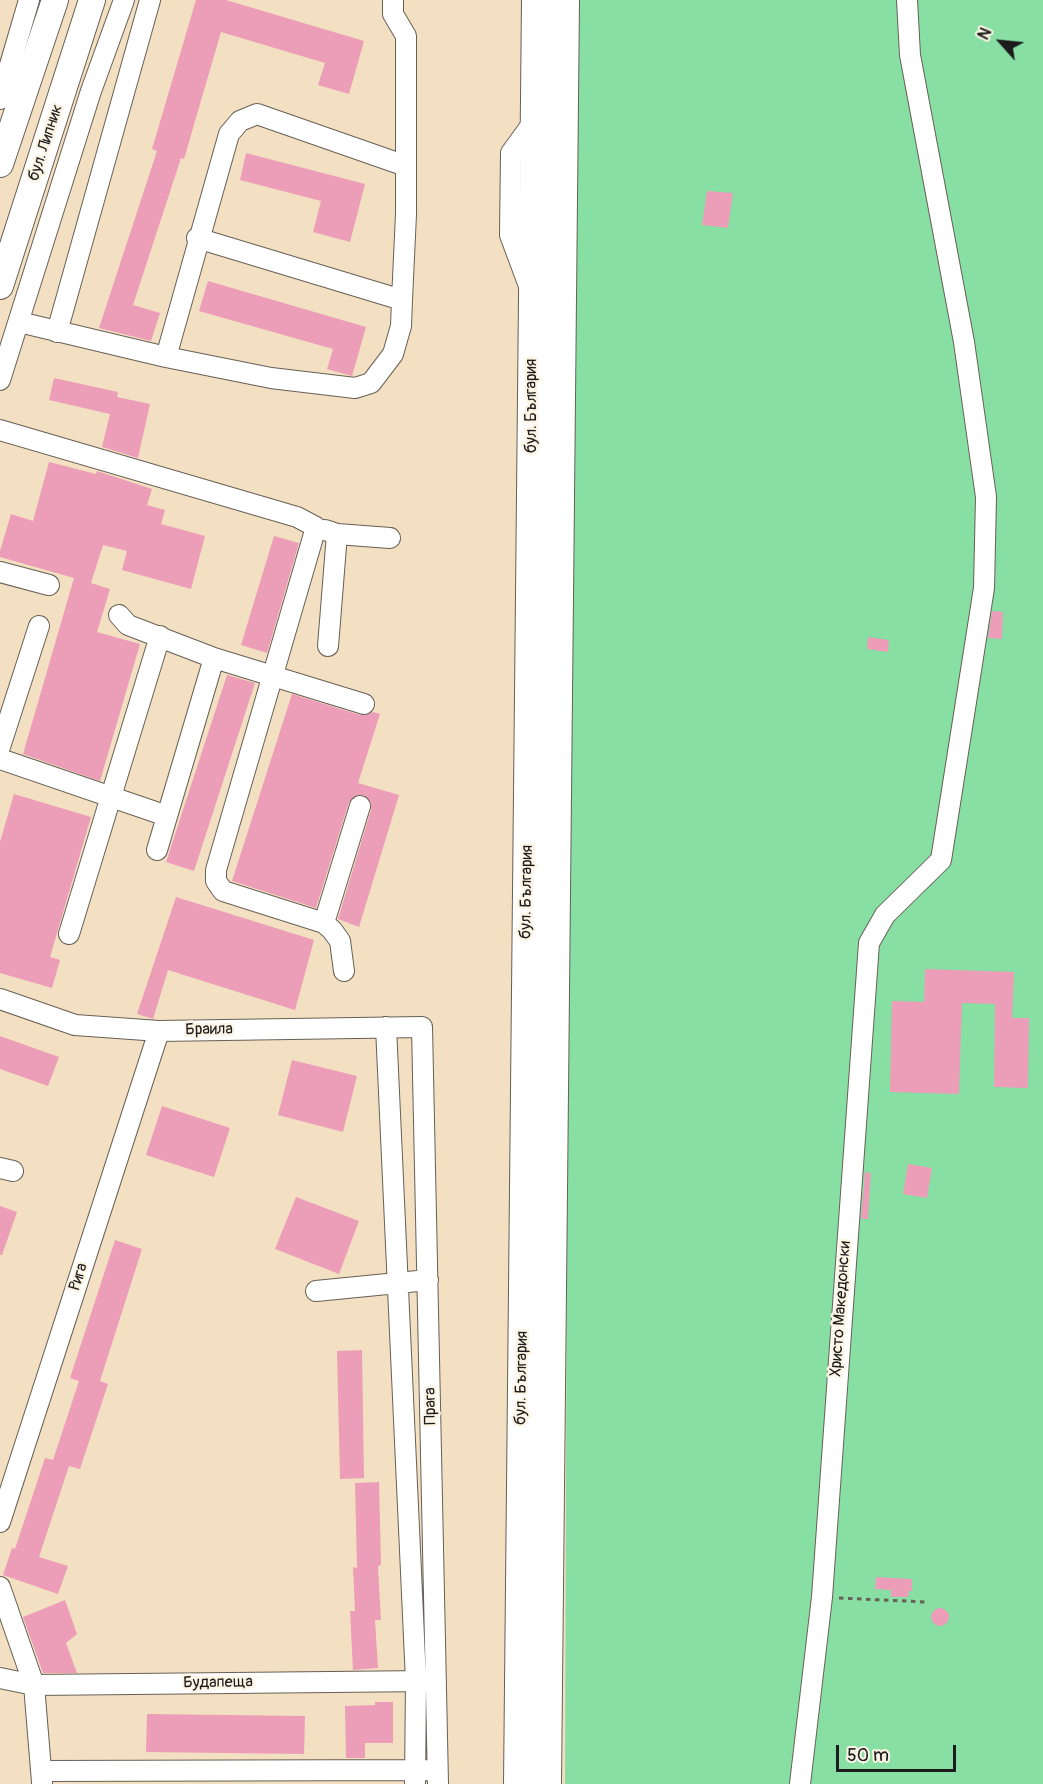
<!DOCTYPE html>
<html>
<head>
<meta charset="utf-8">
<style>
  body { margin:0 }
  #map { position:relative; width:1043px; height:1784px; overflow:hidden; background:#f3dfc1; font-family:Pangolin,sans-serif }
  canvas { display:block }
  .north { position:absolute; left:971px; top:12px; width:60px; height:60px; -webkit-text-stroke:4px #fcf5e5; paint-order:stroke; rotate:297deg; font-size:16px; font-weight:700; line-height:24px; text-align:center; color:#1c1c1c }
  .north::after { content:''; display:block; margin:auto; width:21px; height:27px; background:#1c1c1c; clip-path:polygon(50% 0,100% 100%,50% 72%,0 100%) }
  .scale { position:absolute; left:836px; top:1745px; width:120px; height:27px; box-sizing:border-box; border:3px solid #1c1c1c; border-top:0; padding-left:8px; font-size:18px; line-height:21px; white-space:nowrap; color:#1c1c1c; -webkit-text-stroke:4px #fcf5e5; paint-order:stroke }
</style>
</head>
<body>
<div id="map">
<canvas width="1043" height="1784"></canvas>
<div class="north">N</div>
<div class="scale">50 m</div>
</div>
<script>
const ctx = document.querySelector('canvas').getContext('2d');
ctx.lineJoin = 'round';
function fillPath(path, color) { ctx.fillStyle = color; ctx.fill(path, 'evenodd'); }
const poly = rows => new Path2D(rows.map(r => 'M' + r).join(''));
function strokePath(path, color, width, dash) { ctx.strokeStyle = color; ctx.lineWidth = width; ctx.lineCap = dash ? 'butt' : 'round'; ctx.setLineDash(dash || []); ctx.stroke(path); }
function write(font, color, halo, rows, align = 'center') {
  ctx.font = font + ' Pangolin,sans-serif'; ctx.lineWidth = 5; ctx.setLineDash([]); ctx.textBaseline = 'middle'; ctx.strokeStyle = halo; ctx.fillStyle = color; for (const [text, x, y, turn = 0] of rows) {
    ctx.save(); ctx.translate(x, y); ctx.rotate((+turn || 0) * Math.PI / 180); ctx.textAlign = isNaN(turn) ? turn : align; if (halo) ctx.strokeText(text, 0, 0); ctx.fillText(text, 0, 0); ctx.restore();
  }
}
fillPath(poly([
  [571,0,1043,0,1043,1784,565,1784]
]), '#87dfa4');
fillPath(poly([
  [196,0,226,0,364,41,349,94,318,85,325,63,221,32,184,159,181,158,133,305,160,313,151,341,99,328,157,151,152,149],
  [246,153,365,184,350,242,313,232,321,201,240,180],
  [707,191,733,193,728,228,702,225],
  [208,281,366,327,352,376,327,369,333,349,199,311],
  [54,378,118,392,117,397,150,404,138,458,102,447,110,414,49,400],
  [49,462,96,474,97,471,152,489,147,505,165,510,161,524,205,536,191,589,122,570,127,551,103,545,91,583,110,589,97,632,140,644,100,781,23,754,74,578,0,557,0,551,11,514,33,521],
  [274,536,299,543,267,653,241,645],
  [992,611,1003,612,1002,639,988,638],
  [868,637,889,640,888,652,867,649],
  [227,675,255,683,194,871,166,862],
  [292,694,360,715,373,712,380,714,358,783,399,795,359,927,338,919,371,810,371,803,364,795,357,795,349,802,316,908,232,881],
  [14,794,91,817,50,957,60,960,52,988,0,973,0,842],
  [176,897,314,940,295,1010,168,970,153,1019,137,1014],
  [925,969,1014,972,1012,1018,1029,1018,1028,1088,994,1087,995,1004,962,1003,959,1094,890,1092,892,1001,924,1002],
  [0,1036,59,1057,48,1086,0,1069],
  [292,1060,357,1076,343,1132,278,1115],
  [162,1106,230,1128,214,1177,146,1155],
  [908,1164,932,1168,927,1198,903,1194],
  [865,1172,871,1173,868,1219,861,1219],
  [296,1197,359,1221,339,1274,275,1249],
  [0,1206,17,1212,2,1255,0,1255],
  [115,1240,142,1249,100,1381,108,1384,80,1469,69,1466,39,1557,68,1566,58,1594,3,1575,12,1548,15,1549,45,1458,53,1460,79,1381,70,1378],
  [362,1350,364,1478,340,1479,337,1351],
  [379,1482,381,1564,378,1567,381,1620,375,1620,378,1668,353,1670,350,1611,355,1611,353,1567,357,1568,355,1483],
  [876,1577,912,1579,912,1591,909,1591,908,1597,891,1597,891,1590,875,1589],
  [65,1600,77,1634,66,1643,77,1673,43,1673,23,1617],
  '931 1617a9 9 0 1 1 18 0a9 9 0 1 1-18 0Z',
  [375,1702,393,1702,393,1743,365,1743,365,1758,346,1758,345,1706,375,1705],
  [147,1714,305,1716,304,1754,146,1752]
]), '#ec9eb8');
const minor = poly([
  [0,99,29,0],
  [197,238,402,300],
  [529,286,510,235,511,153,535,120],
  [19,322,166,357,271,378,355,388,371,383,393,354,401,326,402,300,406,214,406,36,393,14,393,0],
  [57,332,150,0],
  [166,357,229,134,240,121,257,114,406,166],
  [0,380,91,91,124,0],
  [0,430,297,517,316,527,216,870,216,881,223,891,324,923,332,930,340,941,344,971],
  [325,530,337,534,390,538],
  [0,572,49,585],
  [119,615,128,625,214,658,364,704],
  [328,646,337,534],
  [0,747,39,626],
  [0,759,167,816],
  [157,850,214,658],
  [324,923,360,806],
  [69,934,160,636],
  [0,999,75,1025,159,1031,422,1027,438,1784],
  [386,1027,416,1681,415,1784],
  [0,1168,13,1171],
  [316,1291,428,1280],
  [0,1522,159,1031],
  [0,1587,34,1685,42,1782],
  [0,1678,34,1685,429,1681],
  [42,1771,429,1770],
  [800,1784,822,1597,869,943,885,915,941,860,984,588,986,497,964,342,910,55,907,0]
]);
const major = poly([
  [0,164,55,0],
  [0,286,92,0]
]);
const highway = poly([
  [519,1784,537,0],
  [546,1784,564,0]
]);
strokePath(minor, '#676056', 22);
strokePath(major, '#676056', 28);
strokePath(highway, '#676056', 32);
strokePath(poly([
  [839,1598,927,1602]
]), '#676056', 3, [4.5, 4.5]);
strokePath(minor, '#fff', 20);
strokePath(major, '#fff', 26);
strokePath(highway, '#fff', 30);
write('16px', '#1c1c1c', '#fcf5e5', [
  ["бул. Липник",46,143,-72],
  ["бул. България",532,406,-90],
  ["бул. България",527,892,-89],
  ["Браила",209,1030,-1],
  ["Рига",79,1277,-72],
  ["Христо Македонски",841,1309,-86],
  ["бул. България",522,1378,-89],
  ["Прага",431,1406,-91],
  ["Будапеща",218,1683,-1]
]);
</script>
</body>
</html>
